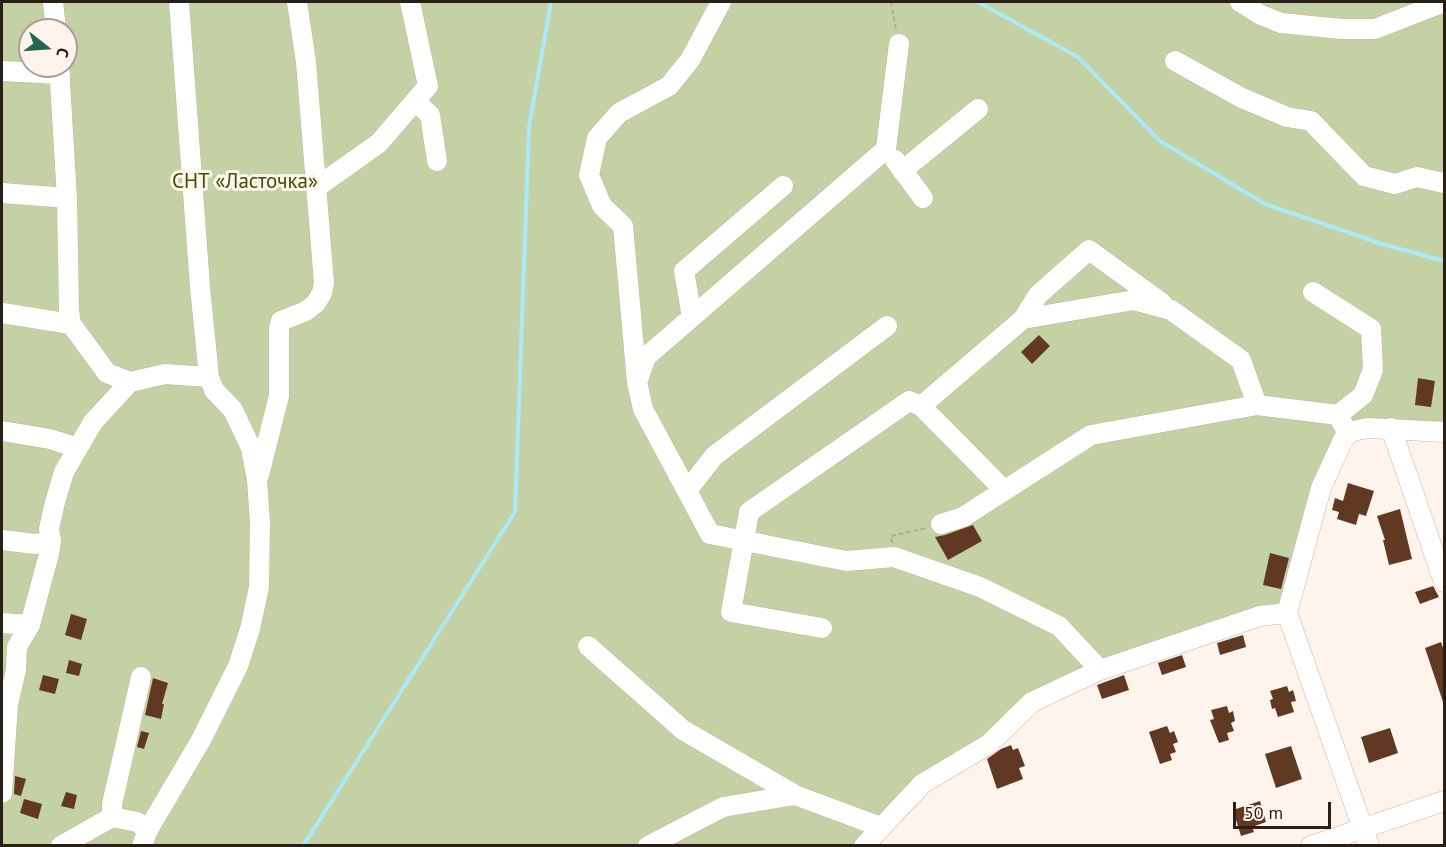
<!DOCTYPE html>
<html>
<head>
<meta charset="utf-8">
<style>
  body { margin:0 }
  #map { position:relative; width:1446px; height:847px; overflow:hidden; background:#fff4ec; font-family:"PT Sans",sans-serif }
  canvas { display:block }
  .frame { position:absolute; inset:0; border:3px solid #291f17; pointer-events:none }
  .north { position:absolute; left:18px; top:18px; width:60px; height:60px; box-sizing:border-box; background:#fff4ec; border:2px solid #a99f97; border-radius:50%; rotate:107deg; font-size:16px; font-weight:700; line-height:24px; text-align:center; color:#291f17 }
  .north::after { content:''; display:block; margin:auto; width:21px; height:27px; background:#266653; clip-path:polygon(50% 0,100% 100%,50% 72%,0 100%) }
  .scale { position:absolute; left:1233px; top:802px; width:98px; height:27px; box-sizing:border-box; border:3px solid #291f17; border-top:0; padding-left:8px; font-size:18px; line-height:21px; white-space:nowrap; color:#291f17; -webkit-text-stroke:4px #fff4ec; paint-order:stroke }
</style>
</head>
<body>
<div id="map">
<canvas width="1446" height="847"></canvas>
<div class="frame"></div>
<div class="north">С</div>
<div class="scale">50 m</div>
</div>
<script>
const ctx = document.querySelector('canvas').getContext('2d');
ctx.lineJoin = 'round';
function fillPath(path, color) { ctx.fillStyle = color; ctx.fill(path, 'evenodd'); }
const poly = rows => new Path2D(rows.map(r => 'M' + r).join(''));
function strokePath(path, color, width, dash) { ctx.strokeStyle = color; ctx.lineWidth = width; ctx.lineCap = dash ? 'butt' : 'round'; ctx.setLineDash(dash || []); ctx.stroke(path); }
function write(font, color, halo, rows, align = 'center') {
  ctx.font = font + ' "PT Sans",sans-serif'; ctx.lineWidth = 6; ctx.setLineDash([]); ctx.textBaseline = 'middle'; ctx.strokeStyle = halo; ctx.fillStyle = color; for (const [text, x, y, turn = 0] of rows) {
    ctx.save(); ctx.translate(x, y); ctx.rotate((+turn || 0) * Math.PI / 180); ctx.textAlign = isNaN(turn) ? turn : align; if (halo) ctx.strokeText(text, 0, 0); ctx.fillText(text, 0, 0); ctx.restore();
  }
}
fillPath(poly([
  [2,2,1444,2,1444,427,1342,435,1283,608,1100,663,1007,711,988,739,883,816,855,845,2,846],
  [30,30,66,30,66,66,30,66]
]), '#c3d1a5');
strokePath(poly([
  [978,2,1078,57,1160,141,1265,204,1382,244,1444,261],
  [303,846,515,512,529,127,551,2]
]), '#a9eaf6', 4);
fillPath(poly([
  [1039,335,1050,346,1032,364,1021,352],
  [1418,378,1435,381,1431,407,1415,405],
  [1348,483,1374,491,1366,516,1359,514,1356,525,1337,519,1339,512,1332,510,1335,498,1343,501],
  [1400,509,1412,559,1389,565,1383,540,1385,540,1377,516],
  [973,525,982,541,948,560,935,537,945,535],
  [1270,553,1289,558,1281,589,1263,585],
  [1433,586,1439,597,1420,604,1415,592],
  [71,614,87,619,81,640,65,635],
  [1243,635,1246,647,1220,655,1217,643],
  [1441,642,1444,651,1444,701,1443,702,1425,648],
  [1182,655,1186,667,1162,675,1158,663],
  [69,660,82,664,79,676,66,673],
  [43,675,59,679,55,694,39,690],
  [1124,675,1129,690,1102,699,1097,685],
  [153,678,168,683,162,704,164,704,161,719,145,715],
  [1287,686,1289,692,1293,690,1296,701,1291,702,1294,712,1278,717,1275,708,1272,709,1270,700,1273,699,1270,691],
  [1227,706,1229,713,1233,711,1235,721,1231,723,1234,731,1227,733,1229,740,1219,743,1210,720,1214,719,1211,710],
  [1167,726,1170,733,1174,731,1178,742,1173,744,1176,752,1170,754,1172,760,1160,764,1149,732],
  [1390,728,1398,753,1369,763,1361,737],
  [141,731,149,733,144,749,137,747],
  [1011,745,1013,750,1018,748,1025,766,1019,768,1023,779,997,789,987,759,1001,749],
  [1291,746,1302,779,1276,788,1265,754],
  [15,776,26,779,21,796,14,794],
  [66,792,77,795,74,809,61,806],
  [24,799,42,804,38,819,20,813],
  [1260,801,1266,822,1252,827,1254,832,1241,836,1233,810]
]), '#613922');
const minor = poly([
  [53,2,56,30],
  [179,2,200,287,209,377],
  [721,2,690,60,669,86,619,113,597,138,589,175,602,206,623,226,637,382,643,409,710,534,846,561,894,557,980,587,1059,626,1100,670],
  [1240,2,1261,15,1281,23,1341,29,1375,29,1444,2],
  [1175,61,1242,98,1287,117,1311,121,1364,176,1395,184,1417,177,1444,183],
  [59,66,67,198,69,311,71,324,107,373,130,382],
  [2,71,60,74],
  [415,101,430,115,437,161],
  [895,160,923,198],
  [902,171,978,109],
  [317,187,379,143,428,86,410,2],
  [2,193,67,198],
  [1313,292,1371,329,1373,370,1363,395,1338,415],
  [2,313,71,324],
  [692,317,684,271,783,186],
  [1023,319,1038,295,1089,250,1162,303],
  [638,380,646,357,886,149,899,44],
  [921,406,1004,490],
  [1391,428,1444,582],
  [2,431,50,439,78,448],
  [259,475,279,396,279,328,281,321,306,311,316,303,322,293,324,283,306,62,297,2],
  [687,491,714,456,887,326],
  [941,524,963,517,1091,435,1257,405,1338,415,1348,434],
  [2,540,35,544,51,541],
  [1287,613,1369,846],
  [2,623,30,625],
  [822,628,731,612,749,512,909,401,921,406,1023,319,1134,300,1171,310,1241,360,1257,405],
  [588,646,683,730,795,795],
  [2,793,8,704,16,670,17,647,30,625,49,554,51,541,49,529,55,502,64,472,93,422,130,382,165,374,209,377,214,390,233,410,251,448,257,480,260,522,259,587,250,629,238,666,201,740,148,830,142,846],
  [112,817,112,804,141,677],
  [61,846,112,817,137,822,148,830],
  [648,846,723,807,795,795,881,827],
  [864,846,922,784,989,744,1032,702,1100,670,1260,616,1287,613,1321,488,1343,440,1348,434,1353,431,1368,428,1444,432],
  [1311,846,1444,801]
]);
strokePath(minor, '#cdb39f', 21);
strokePath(poly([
  [891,2,896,29],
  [892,543,891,536,926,528]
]), '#b4a9a1', 2, [4.5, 3]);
strokePath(minor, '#fff', 20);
write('21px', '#3d4e00', '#fff4ec', [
  ["СНТ «Ласточка»",245,182]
]);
</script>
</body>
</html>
